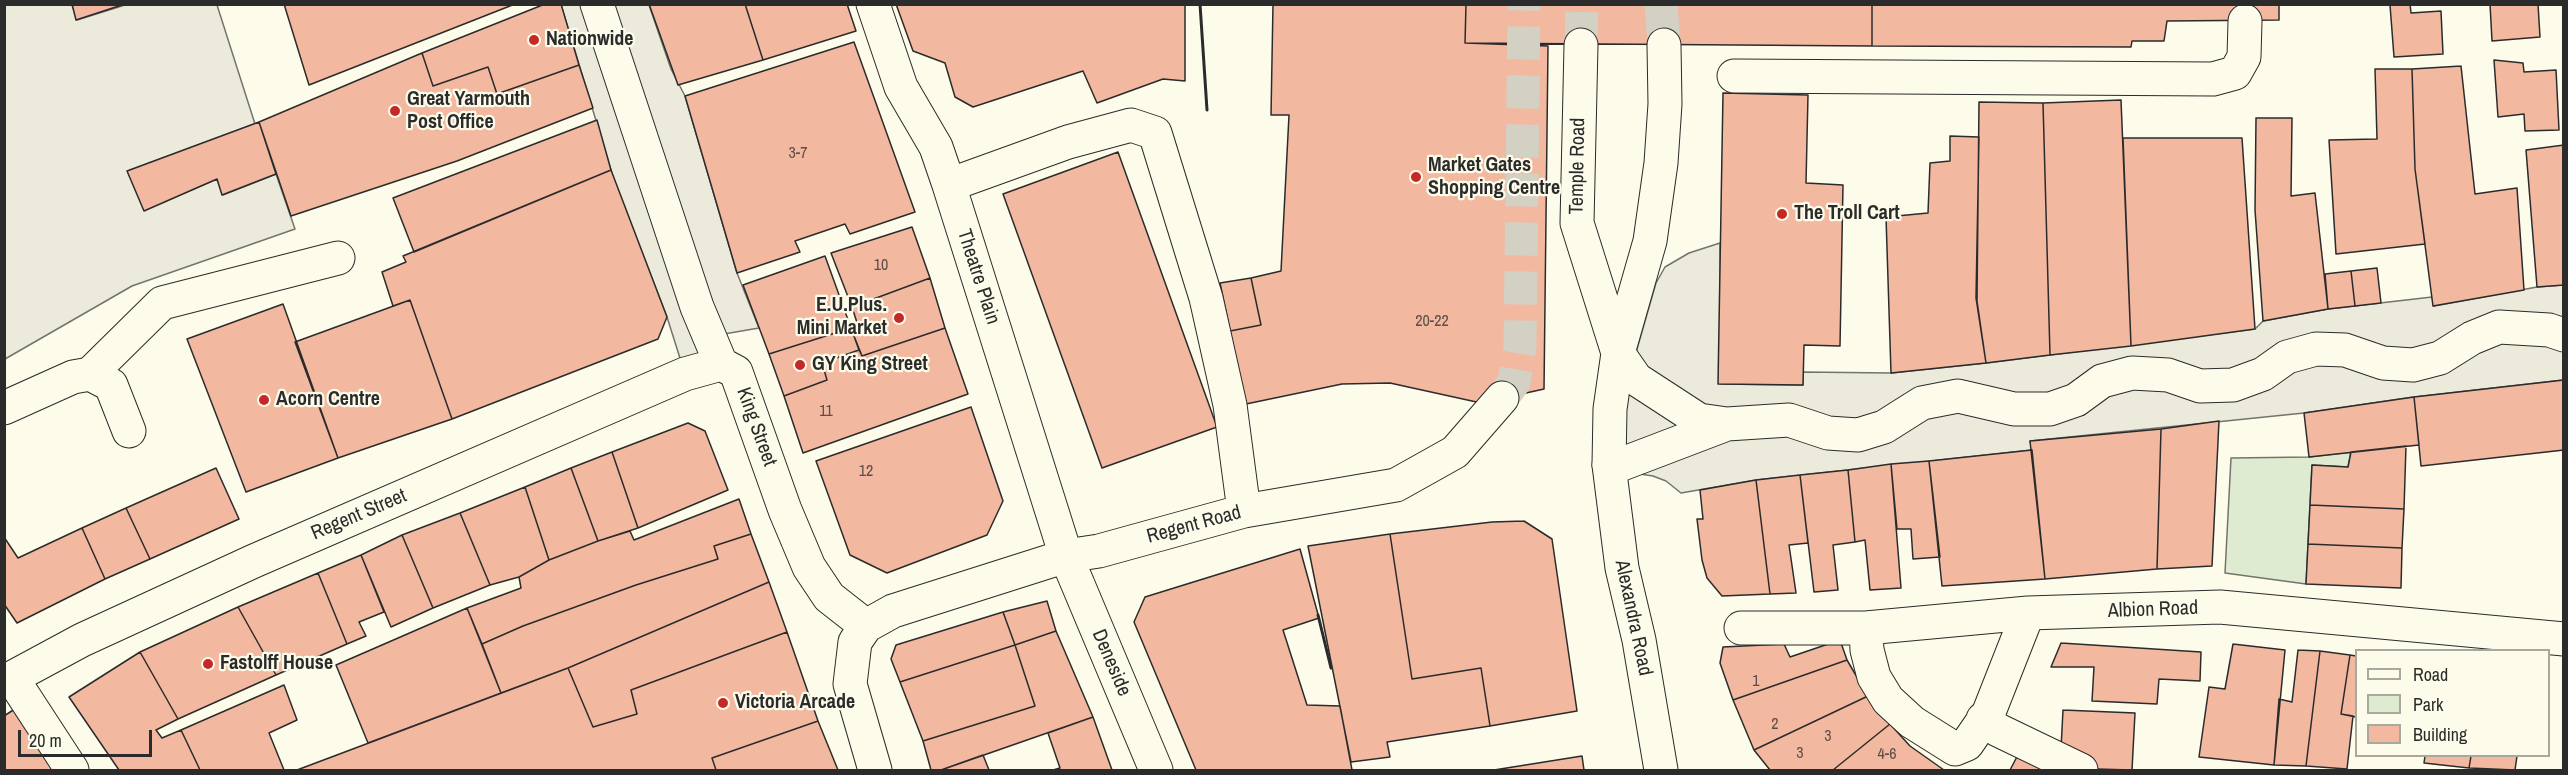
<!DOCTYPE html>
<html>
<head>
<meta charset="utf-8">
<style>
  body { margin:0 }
  #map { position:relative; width:2568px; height:775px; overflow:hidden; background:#fdfbea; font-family:"Archivo Narrow",sans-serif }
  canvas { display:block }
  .frame { position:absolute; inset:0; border:6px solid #2b2b2b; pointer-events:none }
  .legend { position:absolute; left:2355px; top:649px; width:195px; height:108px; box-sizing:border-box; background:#fdfbea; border:2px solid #a9a89e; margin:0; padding:8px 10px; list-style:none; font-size:18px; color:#2b2b2b }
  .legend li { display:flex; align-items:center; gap:12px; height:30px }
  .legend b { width:30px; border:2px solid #a9a89e }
  .scale { position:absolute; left:18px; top:730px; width:134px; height:27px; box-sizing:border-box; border:3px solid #2b2b2b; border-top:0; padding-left:8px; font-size:18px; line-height:21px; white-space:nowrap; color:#2b2b2b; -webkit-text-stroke:4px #fdfbea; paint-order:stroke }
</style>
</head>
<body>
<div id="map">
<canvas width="2568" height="775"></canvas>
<div class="frame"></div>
<ul class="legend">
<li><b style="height:8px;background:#fdfbea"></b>Road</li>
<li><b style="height:16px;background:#deebd1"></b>Park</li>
<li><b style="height:16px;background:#f2b8a0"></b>Building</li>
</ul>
<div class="scale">20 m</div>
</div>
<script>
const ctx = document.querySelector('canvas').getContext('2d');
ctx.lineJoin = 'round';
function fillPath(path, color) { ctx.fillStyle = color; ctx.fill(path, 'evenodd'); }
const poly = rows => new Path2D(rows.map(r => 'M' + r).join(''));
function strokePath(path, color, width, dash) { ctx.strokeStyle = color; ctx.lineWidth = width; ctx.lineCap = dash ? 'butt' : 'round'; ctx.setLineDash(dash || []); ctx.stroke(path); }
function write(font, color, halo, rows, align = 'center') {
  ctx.font = font + ' "Archivo Narrow",sans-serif'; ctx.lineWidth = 4.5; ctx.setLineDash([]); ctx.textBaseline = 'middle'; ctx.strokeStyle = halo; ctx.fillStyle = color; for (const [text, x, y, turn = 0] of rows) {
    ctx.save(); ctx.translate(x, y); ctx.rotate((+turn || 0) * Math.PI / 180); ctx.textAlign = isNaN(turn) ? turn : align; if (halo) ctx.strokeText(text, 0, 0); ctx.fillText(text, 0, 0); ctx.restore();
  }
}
const green = poly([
  [2351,452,2348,467,2312,465,2306,584,2225,573,2231,458,2309,457,2351,452]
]);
fillPath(green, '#deebd1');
strokePath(green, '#74746e', 1.5);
const parking = poly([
  [5,5,72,5,77,20,125,5,217,5,255,124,128,171,144,210,217,179,223,195,276,174,295,229,132,286,5,359,5,5],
  [561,5,649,5,671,69,685,96,737,273,759,328,724,334,685,374,667,317,614,180,561,5],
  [1720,243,1721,384,1803,385,1803,372,1891,373,1986,363,2255,329,2263,321,2328,309,2432,297,2434,306,2537,287,2563,285,2563,380,2414,397,2304,413,2030,441,2032,450,1756,480,1681,493,1666,481,1653,476,1640,474,1623,477,1627,384,1656,283,1665,267,1689,253,1720,243]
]);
fillPath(parking, '#eceadb');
strokePath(parking, '#74746e', 1.5);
const building = poly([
  [72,4,125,4,76,20,72,4],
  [284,4,515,4,309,85,284,4],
  [545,4,561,4,579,65,497,94,488,67,433,86,422,53,545,4],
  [649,4,745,4,763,60,678,85,649,4],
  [745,4,847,4,856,31,763,60,745,4],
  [896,4,1185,4,1185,81,1163,79,1097,103,1083,71,973,107,955,97,945,63,913,51,896,4],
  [1273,4,1466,4,1465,43,1548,46,1544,389,1481,403,1390,383,1342,384,1246,404,1230,331,1261,325,1251,278,1281,271,1289,115,1271,115,1273,4],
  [1466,4,1872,4,1872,46,1465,43,1466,4],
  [1872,4,2279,4,2279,20,2167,21,2164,41,2132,41,2131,47,1872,46,1872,4],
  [2410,4,2411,13,2441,11,2443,54,2394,57,2390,5,2410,4],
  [2490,4,2538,4,2540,37,2492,41,2490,4],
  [854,42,915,212,850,234,845,224,795,241,800,252,737,273,685,96,854,42],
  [422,53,433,86,488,67,497,94,579,65,593,108,457,161,291,216,259,122,422,53],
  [2494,60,2523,63,2524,72,2556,70,2559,130,2525,131,2524,114,2498,117,2494,60],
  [2461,66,2475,194,2517,188,2524,290,2433,306,2415,169,2412,69,2461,66],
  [2375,69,2412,69,2415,169,2425,244,2336,254,2329,140,2377,139,2375,69],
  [1723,93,1808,95,1806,183,1843,185,1840,346,1804,345,1803,385,1718,384,1723,93],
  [2121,100,2131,346,2050,355,2043,103,2121,100],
  [1979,102,2043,103,2050,355,1986,363,1977,301,1979,102],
  [2256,118,2292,118,2291,196,2315,193,2328,309,2263,321,2255,210,2256,118],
  [597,120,611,170,414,252,393,198,597,120],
  [259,122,276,174,222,195,217,179,144,211,127,171,259,122],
  [1950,136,1979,137,1976,298,1986,363,1891,373,1886,217,1928,213,1930,163,1950,161,1950,136],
  [2123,138,2242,138,2255,329,2131,346,2123,138],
  [2564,145,2564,285,2537,287,2526,150,2564,145],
  [1118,152,1217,427,1102,468,1003,194,1118,152],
  [611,170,667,317,658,339,452,419,410,300,393,306,382,272,406,262,403,256,611,170],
  [912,227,930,278,852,307,831,253,912,227],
  [825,256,851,328,769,354,743,285,825,256],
  [2377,268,2381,303,2355,306,2351,271,2377,268],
  [2351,271,2355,306,2328,309,2325,274,2351,271],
  [930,278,945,328,862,356,852,331,859,329,852,307,930,278],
  [1251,278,1261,325,1230,331,1220,283,1251,278],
  [410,300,452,419,338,458,295,342,410,300],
  [283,304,338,458,246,492,187,339,283,304],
  [851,328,859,350,822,363,827,380,784,396,769,354,851,328],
  [945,328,968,394,803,453,784,396,827,380,822,363,859,350,862,356,945,328],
  [2564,380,2564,450,2421,466,2414,397,2564,380],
  [2414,397,2419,445,2309,457,2304,413,2414,397],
  [971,407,1003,501,987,535,887,573,850,555,816,461,971,407],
  [2219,421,2212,566,2157,569,2161,429,2219,421],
  [688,423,705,431,728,490,638,528,612,452,688,423],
  [2161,429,2157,569,2045,579,2030,441,2161,429],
  [2406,446,2404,509,2310,505,2312,465,2348,467,2351,452,2406,446],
  [2032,450,2045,579,1942,586,1929,461,2032,450],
  [612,452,638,528,598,541,571,468,612,452],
  [1929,461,1940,557,1913,559,1911,529,1897,529,1891,464,1929,461],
  [1891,464,1901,588,1870,590,1865,540,1855,542,1848,470,1891,464],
  [216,468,239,519,150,559,126,508,216,468],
  [571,468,598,541,549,560,525,487,571,468],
  [1848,470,1855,542,1833,545,1838,590,1814,592,1800,475,1848,470],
  [1800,475,1808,543,1789,545,1796,593,1770,594,1756,480,1800,475],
  [1756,480,1770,594,1722,596,1707,578,1702,560,1697,519,1703,519,1700,490,1756,480],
  [525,487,549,560,519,577,490,585,460,513,525,487],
  [739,499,751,534,714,546,718,559,636,585,523,626,482,644,467,608,521,588,519,577,549,560,598,541,630,531,634,540,739,499],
  [2310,505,2404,509,2402,548,2308,544,2310,505],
  [126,508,150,559,105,579,82,528,126,508],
  [460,513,490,585,433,608,402,535,460,513],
  [1524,521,1552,539,1577,711,1490,726,1481,668,1412,679,1390,534,1492,522,1524,521],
  [82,528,105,579,17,623,4,604,4,537,18,558,82,528],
  [751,534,769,582,568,668,501,693,482,644,523,626,636,585,718,559,714,546,751,534],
  [1390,534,1412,679,1481,668,1490,726,1387,742,1390,757,1351,762,1308,546,1390,534],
  [402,535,433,608,391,627,361,555,402,535],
  [2308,544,2402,548,2401,588,2306,584,2308,544],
  [1300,549,1319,618,1283,630,1307,705,1340,706,1352,770,1196,770,1134,622,1145,597,1300,549],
  [361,555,384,612,359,622,366,636,347,644,318,573,361,555],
  [318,573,347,644,276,675,238,607,318,573],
  [769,582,787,632,631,690,637,714,593,727,568,668,769,582],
  [1047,601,1056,631,1015,645,1003,612,1047,601],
  [238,607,276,675,178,719,140,652,238,607],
  [467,608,501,693,368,743,336,665,467,608],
  [1003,612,1015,645,900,682,891,659,896,645,1003,612],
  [1056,631,1093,717,941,770,931,770,923,741,1035,706,1015,645,1056,631],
  [787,632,818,721,712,758,716,770,297,770,568,668,593,727,637,714,631,690,787,632],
  [1840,640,1847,660,1733,700,1720,663,1723,647,1784,644,1790,657,1840,640],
  [2061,643,2201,652,2200,681,2159,679,2157,704,2092,701,2094,667,2051,667,2061,643],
  [2233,644,2285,650,2274,765,2199,757,2209,687,2225,689,2233,644],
  [1015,645,1035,706,923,741,900,682,1015,645],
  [2298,650,2320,651,2306,766,2274,765,2279,699,2292,702,2298,650],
  [2320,651,2350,655,2341,714,2353,716,2347,769,2306,766,2320,651],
  [140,652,178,719,156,730,162,738,181,730,200,770,119,770,69,697,140,652],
  [2350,655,2356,656,2356,717,2341,714,2350,655],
  [1847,660,1868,696,1754,750,1733,700,1847,660],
  [284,685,297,720,269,733,284,770,200,770,181,730,284,685],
  [1868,696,1890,724,1833,770,1770,770,1754,750,1868,696],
  [21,705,65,770,4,770,4,716,21,705],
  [2063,710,2135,713,2132,770,2060,768,2063,710],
  [1093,717,1112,770,1053,770,1060,768,1048,733,1093,717],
  [818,721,838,770,716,770,712,758,818,721],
  [1890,724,1910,746,1944,770,1833,770,1890,724],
  [2020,751,2059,770,2010,770,2020,751],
  [983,755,989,770,941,770,983,755],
  [1582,756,1584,770,1494,770,1582,756],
  [2425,756,2471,756,2469,768,2424,763,2425,756],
  [2471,756,2517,756,2515,770,2469,768,2471,756]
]);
fillPath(building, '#f2b8a0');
strokePath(building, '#2b2b2b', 1.5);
strokePath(poly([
  [1581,45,1582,4],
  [1502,398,1514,382,1520,347,1524,4]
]), '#d3d1c4', 33, [33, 16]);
strokePath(poly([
  [1661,4,1664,45]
]), '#d3d1c4', 33, [33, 16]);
const minor = poly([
  [597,4,697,307,721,364,736,372,785,510,809,567,829,597,866,626],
  [873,4,901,87,936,147,949,185,1066,556,1156,770],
  [1581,45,1577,223,1618,353,1636,379,1699,420,1727,424,1789,420,1828,433,1858,435,1884,427,1922,403,1958,396,2014,409,2050,409,2076,400,2102,381,2132,373,2168,375,2200,386,2233,385,2263,374,2287,357,2316,349,2345,350,2383,363,2413,365,2440,358,2472,338,2499,327,2549,330,2564,335],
  [1734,76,2213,79,2235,73,2244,57,2245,21],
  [949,185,1068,142,1131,125,1155,133,1206,298,1230,405,1244,511],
  [90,374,162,303,338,258],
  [4,408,73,377,90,374,111,385,129,431],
  [1609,465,1622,464,1727,424],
  [1741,628,1866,628,2028,613,2220,607,2564,639],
  [1866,628,1867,650,1874,677,1888,700,1912,722,1955,749,1967,744,1989,712,2028,613],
  [12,678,72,770],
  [4,682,82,640,254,561,685,374,721,364],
  [1983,719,1998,730,2081,770],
  [875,770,850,684,855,642,866,626,893,611,1066,556,1099,551,1244,511,1396,485,1455,452,1502,398]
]);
const major = poly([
  [1661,770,1639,640,1622,568,1609,465,1610,409,1618,353,1650,241,1661,163,1665,104,1664,45]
]);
strokePath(minor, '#2b2b2b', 35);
strokePath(major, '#2b2b2b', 35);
strokePath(minor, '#fdfbea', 33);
strokePath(major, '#fdfbea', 33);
strokePath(poly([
  [1200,4,1207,110],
  [1318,615,1331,668]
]), '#2b2b2b', 3);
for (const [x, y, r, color] of [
  [534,40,6,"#c62828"],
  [395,111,6,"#c62828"],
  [1416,177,6,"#c62828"],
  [1782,214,6,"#c62828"],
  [899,318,6,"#c62828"],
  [800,365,6,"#c62828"],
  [264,400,6,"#c62828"],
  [208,664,6,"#c62828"],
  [723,703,6,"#c62828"]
]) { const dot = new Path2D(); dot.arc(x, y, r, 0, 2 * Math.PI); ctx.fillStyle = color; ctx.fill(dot); strokePath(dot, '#fdfbea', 2); }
write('16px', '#5d4e48', null, [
  ["3-7",798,154],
  ["10",881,266],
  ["20-22",1432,322],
  ["11",826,412],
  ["12",866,472],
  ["1",1756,682],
  ["2",1775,725],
  ["3",1828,737],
  ["3",1800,754],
  ["4-6",1887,755]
]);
write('bold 20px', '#2b2b2b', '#fdfbea', [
  ["Nationwide",546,40],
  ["Great Yarmouth",407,100],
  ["Post Office",407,123],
  ["Market Gates",1428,166],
  ["Shopping Centre",1428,189],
  ["The Troll Cart",1794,214],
  ["E.U.Plus.",887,306,"right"],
  ["Mini Market",887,329,"right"],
  ["GY King Street",812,365],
  ["Acorn Centre",276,400],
  ["Fastolff House",220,664],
  ["Victoria Arcade",735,703]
], 'left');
write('20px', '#2b2b2b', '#fdfbea', [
  ["Temple Road",1578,166,-89],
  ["Theatre Plain",978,277,72],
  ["King Street",756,427,70],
  ["Regent Street",359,515,-23],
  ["Regent Road",1194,525,-15],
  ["Albion Road",2153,610,-2],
  ["Alexandra Road",1633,618,78],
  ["Deneside",1111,663,67]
]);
</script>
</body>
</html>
